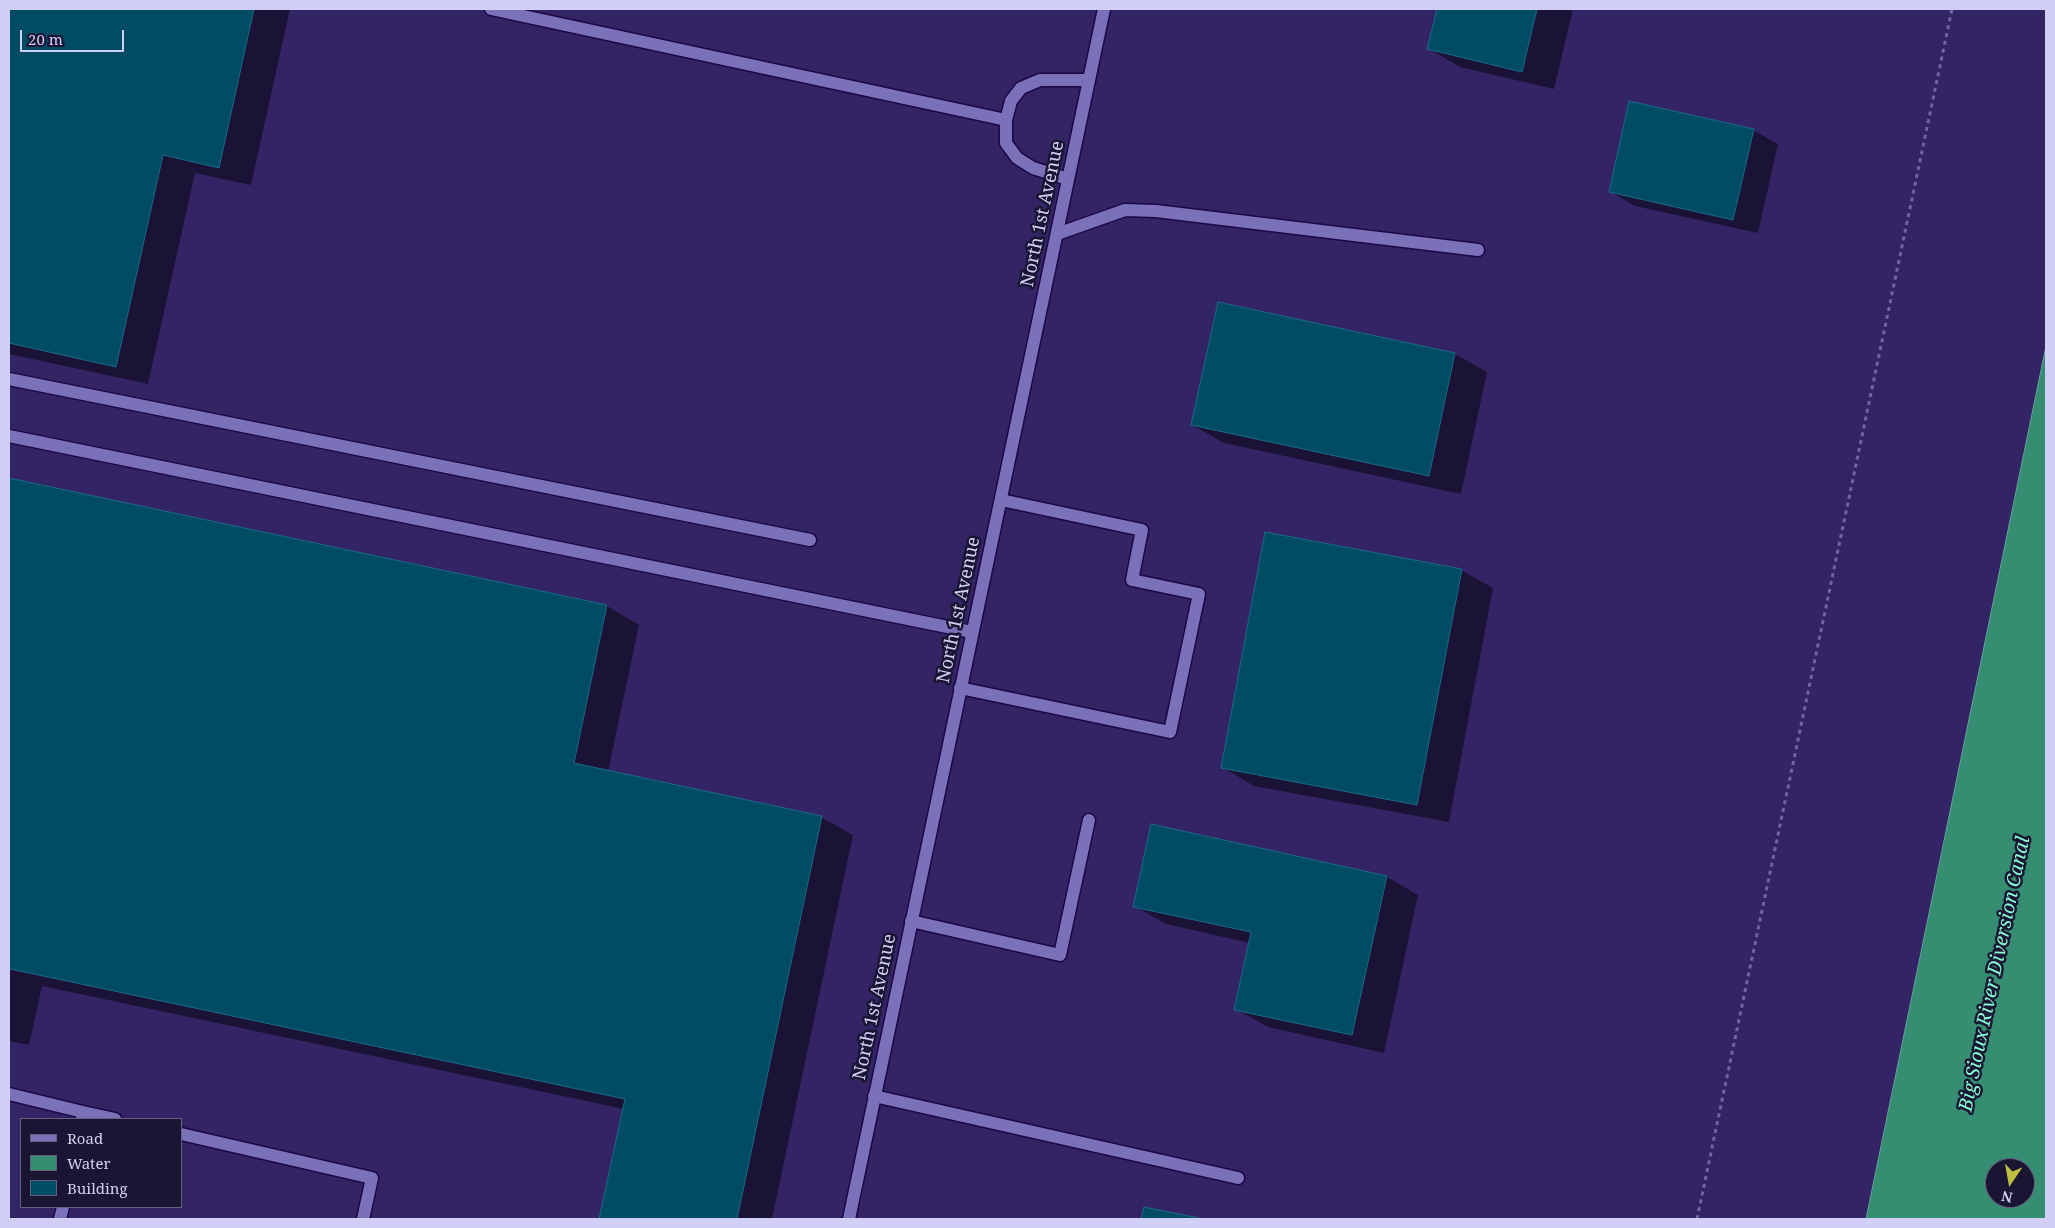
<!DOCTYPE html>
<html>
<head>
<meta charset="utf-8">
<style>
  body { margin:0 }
  #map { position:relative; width:2055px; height:1228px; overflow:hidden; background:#332565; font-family:"Noto Serif",serif }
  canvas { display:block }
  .frame { position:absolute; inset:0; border:10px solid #d2cff7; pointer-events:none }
  .legend { position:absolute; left:20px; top:1118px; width:162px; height:90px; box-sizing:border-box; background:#1a1532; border:1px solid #645f81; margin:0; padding:6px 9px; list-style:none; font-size:15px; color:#d2cff7 }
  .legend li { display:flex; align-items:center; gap:10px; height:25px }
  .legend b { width:25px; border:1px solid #645f81 }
  .north { position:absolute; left:1985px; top:1158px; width:50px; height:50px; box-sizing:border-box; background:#1a1532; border:1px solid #645f81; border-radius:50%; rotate:192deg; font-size:14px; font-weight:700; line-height:20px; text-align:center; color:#d2cff7 }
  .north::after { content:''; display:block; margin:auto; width:18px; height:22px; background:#c0be41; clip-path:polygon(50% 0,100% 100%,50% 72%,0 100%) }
  .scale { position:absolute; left:20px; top:30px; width:104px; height:22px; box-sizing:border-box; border:2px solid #d2cff7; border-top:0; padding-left:6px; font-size:15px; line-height:18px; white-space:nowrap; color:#d2cff7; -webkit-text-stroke:4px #1a1532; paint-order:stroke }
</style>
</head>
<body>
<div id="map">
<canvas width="2055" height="1228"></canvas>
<div class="frame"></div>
<ul class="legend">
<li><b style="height:6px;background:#7b71b9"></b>Road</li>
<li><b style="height:14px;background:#368e72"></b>Water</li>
<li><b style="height:14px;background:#004c65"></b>Building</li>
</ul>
<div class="north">N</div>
<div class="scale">20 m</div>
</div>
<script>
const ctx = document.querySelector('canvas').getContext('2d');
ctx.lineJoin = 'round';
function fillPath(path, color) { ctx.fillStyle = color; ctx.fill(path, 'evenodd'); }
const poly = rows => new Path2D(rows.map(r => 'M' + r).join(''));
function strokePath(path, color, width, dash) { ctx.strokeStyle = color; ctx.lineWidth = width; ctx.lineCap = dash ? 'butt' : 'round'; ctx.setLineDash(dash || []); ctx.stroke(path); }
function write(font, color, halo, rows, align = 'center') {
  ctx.font = font + ' "Noto Serif",serif'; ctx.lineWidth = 5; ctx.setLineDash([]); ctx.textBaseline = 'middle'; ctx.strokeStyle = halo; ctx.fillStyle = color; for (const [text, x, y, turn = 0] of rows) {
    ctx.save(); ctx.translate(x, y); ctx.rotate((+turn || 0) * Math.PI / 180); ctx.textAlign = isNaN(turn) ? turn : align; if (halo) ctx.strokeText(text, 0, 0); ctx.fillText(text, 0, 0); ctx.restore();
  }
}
const water = poly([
  [2046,346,2046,1219,1866,1219,2046,346],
  [1995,1168,2025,1168,2025,1198,1995,1198,1995,1168]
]);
fillPath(water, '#368e72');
strokePath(water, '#65a29a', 1);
fillPath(poly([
  [9,9,290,9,251,185,195,173,148,384,9,354],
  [1438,9,1573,9,1554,89,1460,67,1429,49],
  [1753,130,1778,144,1758,233,1635,206,1611,192],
  [1219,304,1455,354,1487,372,1461,494,1224,443,1192,425],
  [9,480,607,606,639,625,608,772,821,817,853,835,772,1219,601,1219,624,1109,42,986,29,1045,9,1041],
  [1461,570,1493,588,1449,822,1254,786,1222,767],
  [1387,877,1418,895,1384,1053,1268,1027,1236,1009,1250,943,1166,924,1134,906],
  [1145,1208,1197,1219,1143,1219]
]), '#0007');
const building = poly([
  [9,9,254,9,219,168,163,155,116,367,9,343,9,9],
  [1437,9,1537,9,1522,72,1427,49,1437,9],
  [1629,101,1754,129,1733,220,1609,192,1629,101],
  [1218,302,1455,353,1429,476,1191,425,1218,302],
  [9,478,607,605,574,763,822,816,737,1219,599,1219,625,1099,10,969,9,975,9,478],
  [1265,532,1462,569,1417,805,1221,768,1265,532],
  [1151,824,1387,876,1352,1035,1234,1010,1251,932,1133,907,1151,824],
  [1144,1207,1204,1219,1141,1219,1144,1207]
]);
fillPath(building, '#004c65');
strokePath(building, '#1a6987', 1);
const lane = poly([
  [491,9,1006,120],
  [1068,179,1033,168,1017,158,1006,143,1006,120,1011,101,1021,88,1040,80,1089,80],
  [1057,234,1125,210,1156,211,1478,250],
  [9,379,810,540],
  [9,436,972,632],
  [960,688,1170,732,1199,594,1132,580,1142,530,1001,500],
  [911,921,1060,955,1089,820],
  [9,1094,83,1112,82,1119],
  [874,1096,1238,1178],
  [83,1112,115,1119],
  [181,1134,372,1178,363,1219],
  [60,1219,63,1207]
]);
const street = poly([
  [849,1219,1104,9]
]);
strokePath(lane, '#1c0748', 15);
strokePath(street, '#1c0748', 15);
strokePath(poly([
  [1697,1219,1952,9]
]), '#70669d', 3, [4, 4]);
strokePath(lane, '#7b71b9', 12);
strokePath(street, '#7b71b9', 12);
write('18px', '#d2cff7', '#1a1532', [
  ["North 1st Avenue",1043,214,-78],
  ["North 1st Avenue",959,610,-78],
  ["North 1st Avenue",875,1007,-78]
]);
write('italic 19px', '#85fed4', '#1a1532', [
  ["Big Sioux River Diversion Canal",1995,974,-78]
]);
</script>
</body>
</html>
